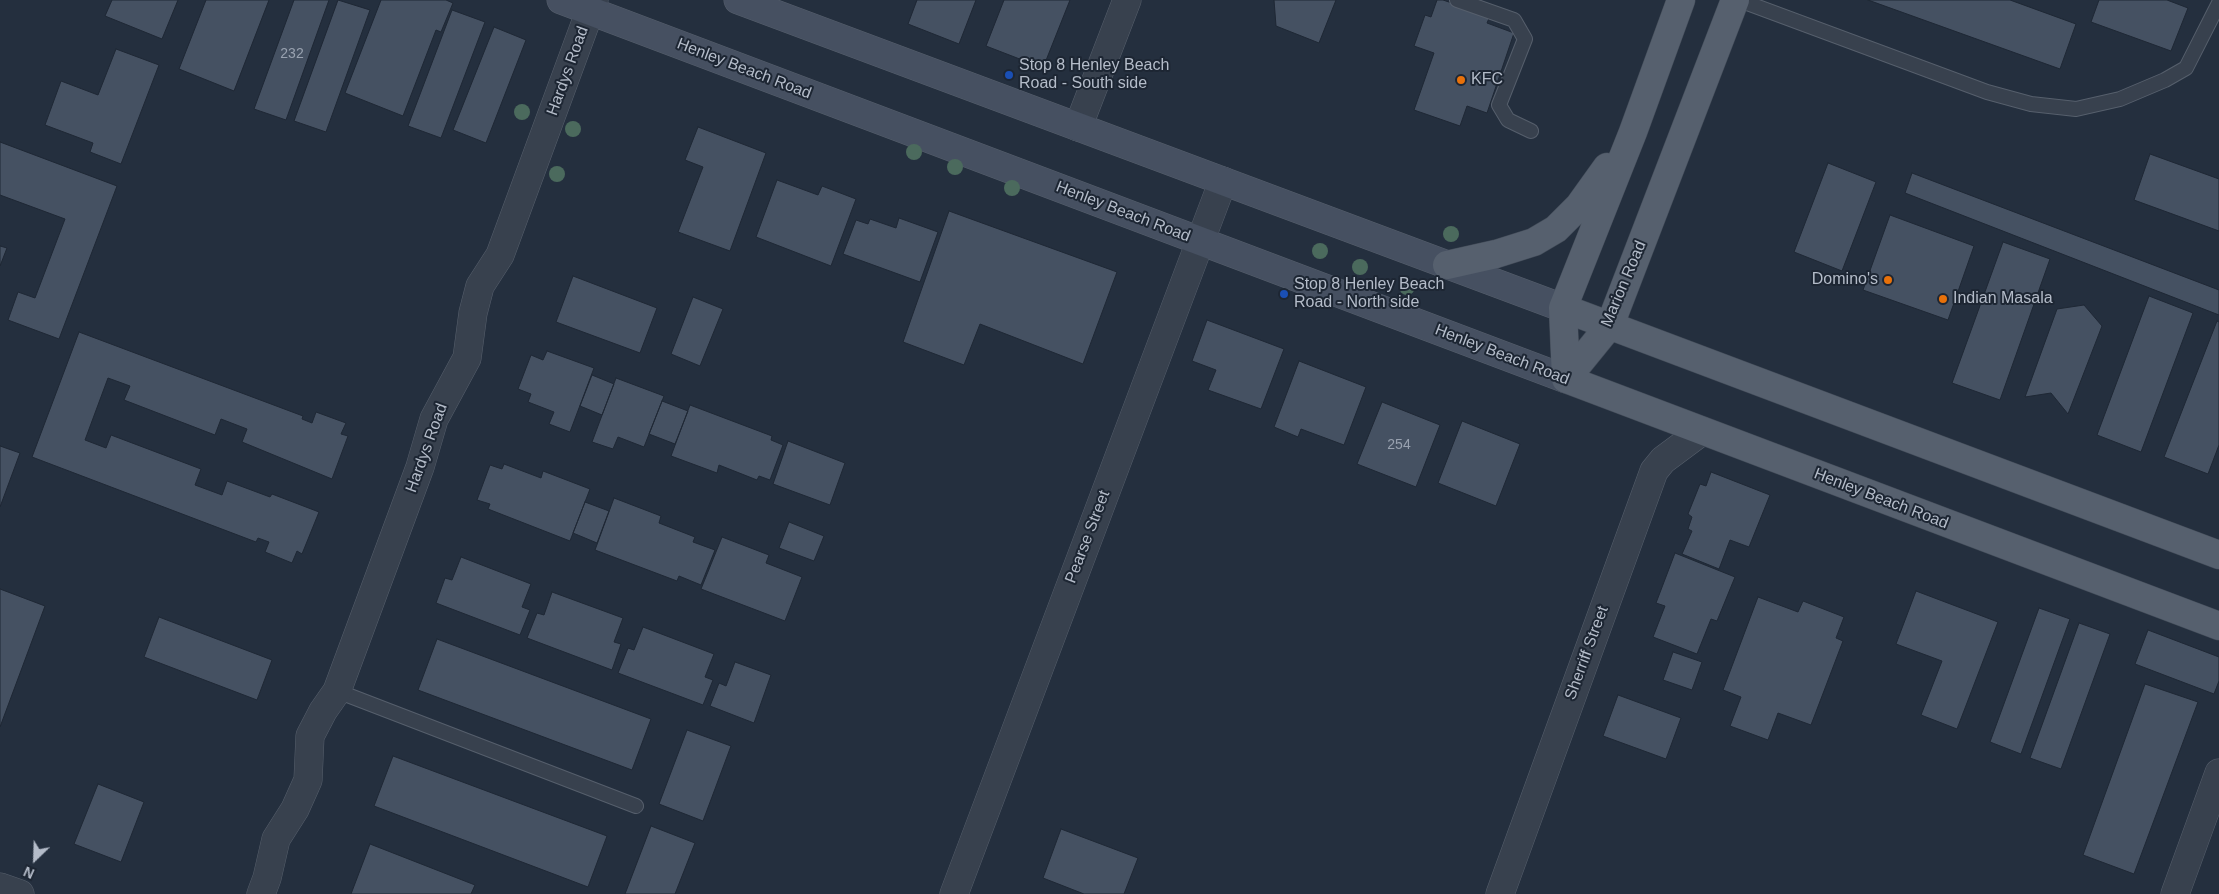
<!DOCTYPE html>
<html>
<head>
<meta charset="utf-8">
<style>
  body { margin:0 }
  #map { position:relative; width:2219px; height:894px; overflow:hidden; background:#242f3e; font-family:Arial,sans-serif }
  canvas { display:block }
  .north { position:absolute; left:10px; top:834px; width:50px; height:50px; -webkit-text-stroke:4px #1d2633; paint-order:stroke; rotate:204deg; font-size:14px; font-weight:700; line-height:20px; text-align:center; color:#b4bcc9 }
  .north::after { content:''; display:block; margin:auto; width:18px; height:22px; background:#b4bcc9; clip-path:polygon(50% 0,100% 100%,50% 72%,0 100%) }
</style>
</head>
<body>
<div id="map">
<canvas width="2219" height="894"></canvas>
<div class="north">N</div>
</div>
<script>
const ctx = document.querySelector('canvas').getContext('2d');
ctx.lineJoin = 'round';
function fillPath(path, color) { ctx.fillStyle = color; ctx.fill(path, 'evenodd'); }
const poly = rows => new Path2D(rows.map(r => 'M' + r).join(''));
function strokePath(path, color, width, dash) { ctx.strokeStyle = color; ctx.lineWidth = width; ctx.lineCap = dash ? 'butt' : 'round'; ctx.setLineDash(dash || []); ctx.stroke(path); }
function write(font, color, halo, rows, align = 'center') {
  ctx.font = font + ' Arial,sans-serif'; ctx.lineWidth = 4; ctx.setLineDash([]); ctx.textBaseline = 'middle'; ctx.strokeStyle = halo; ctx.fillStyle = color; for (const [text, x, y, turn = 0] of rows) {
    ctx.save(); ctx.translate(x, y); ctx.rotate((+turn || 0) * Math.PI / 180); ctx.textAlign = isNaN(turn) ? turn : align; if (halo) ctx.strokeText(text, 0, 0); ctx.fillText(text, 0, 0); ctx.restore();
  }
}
const building = poly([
  [112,0,178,0,162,39,105,16,112,0],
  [206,0,269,0,234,91,179,69,206,0],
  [294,0,329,0,286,120,254,109,294,0],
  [338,0,370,10,326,132,294,121,338,0],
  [381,0,446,0,453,3,441,32,436,30,403,116,345,93,381,0],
  [917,0,976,0,959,44,908,24,917,0],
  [1004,0,1070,0,1043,68,986,46,1004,0],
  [1274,0,1336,0,1319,43,1276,26,1274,0],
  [1437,0,1443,0,1490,16,1487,23,1514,33,1487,113,1467,106,1460,126,1414,110,1434,53,1414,46,1425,15,1431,17,1437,0],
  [1868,0,2010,0,2076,24,2060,69,1868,0],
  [2099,0,2167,0,2188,8,2171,51,2091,22,2099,0],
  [452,10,485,22,441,138,408,126,452,10],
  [494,27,526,40,486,143,453,130,494,27],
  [116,49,159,65,121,164,90,152,93,143,45,125,61,81,98,95,116,49],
  [698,127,766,153,730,251,678,232,703,167,685,160,698,127],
  [0,142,117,186,59,339,8,320,18,292,35,298,65,219,0,195,0,142],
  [2150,154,2219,179,2219,231,2134,200,2150,154],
  [1828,163,1876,182,1842,271,1794,252,1828,163],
  [1912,173,2219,290,2219,315,1905,193,1912,173],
  [777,180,818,195,822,186,856,199,831,266,756,237,777,180],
  [949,211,1117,272,1083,364,980,324,964,365,903,342,949,211],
  [1890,215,1974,246,1948,320,1863,290,1890,215],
  [899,218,938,232,920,282,843,254,856,220,868,224,870,219,896,228,899,218],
  [2003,242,2050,259,2000,400,1952,383,2003,242],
  [0,246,7,248,0,266,0,246],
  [573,276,657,308,640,353,556,322,573,276],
  [2149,296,2193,313,2141,452,2097,435,2149,296],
  [693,297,723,309,700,366,671,354,693,297],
  [2084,305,2102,326,2068,414,2051,393,2025,397,2057,309,2084,305],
  [1207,320,1284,349,1261,409,1208,390,1216,370,1192,361,1207,320],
  [2217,321,2219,322,2219,445,2208,474,2164,457,2217,321],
  [79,332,303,416,302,419,312,423,316,412,346,423,341,434,348,436,332,479,242,442,247,429,221,419,215,435,124,400,130,386,108,378,85,440,106,448,111,435,201,469,195,485,222,495,227,481,270,497,272,494,319,512,302,554,297,551,292,563,265,552,269,542,258,538,256,542,32,457,79,332],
  [547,351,594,368,570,432,549,424,554,412,528,402,531,394,518,389,531,355,543,360,547,351],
  [1299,361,1366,387,1344,445,1301,429,1298,437,1274,427,1299,361],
  [592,375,614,384,602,415,580,406,592,375],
  [616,378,664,396,644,447,618,437,613,449,592,442,616,378],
  [662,401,688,411,675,444,649,434,662,401],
  [1382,402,1440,425,1416,487,1357,464,1382,402],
  [690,405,772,436,771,440,783,445,770,480,759,476,757,480,719,465,717,473,671,456,690,405],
  [1462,421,1520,444,1496,506,1438,483,1462,421],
  [788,441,845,463,830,505,773,484,788,441],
  [0,446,20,453,0,507,0,446],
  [504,464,541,478,543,471,590,489,570,541,488,509,490,504,477,500,490,465,502,469,504,464],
  [1711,472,1770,495,1749,547,1730,540,1719,569,1682,554,1692,531,1688,529,1692,517,1688,514,1700,484,1706,486,1711,472],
  [614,498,661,516,659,523,695,537,693,542,715,550,701,585,679,576,677,581,595,550,614,498],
  [585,502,609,511,597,543,573,533,585,502],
  [789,522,824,536,814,561,779,548,789,522],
  [722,537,769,555,766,563,802,577,785,621,701,589,722,537],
  [1675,553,1735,577,1717,621,1711,619,1697,654,1653,637,1665,606,1656,603,1675,553],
  [461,557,531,584,522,607,530,610,520,635,436,603,445,578,452,580,461,557],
  [0,589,45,606,0,727,0,589],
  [1916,591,1998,622,1957,729,1921,715,1942,661,1896,644,1916,591],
  [552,592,623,618,614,642,621,644,612,670,527,638,537,613,544,615,552,592],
  [1758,597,1798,612,1803,601,1844,617,1836,638,1843,641,1811,725,1778,713,1768,740,1730,726,1741,697,1723,690,1758,597],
  [2039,608,2070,619,2021,754,1990,742,2039,608],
  [159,617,272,660,257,700,144,657,159,617],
  [2079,623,2110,634,2061,769,2030,758,2079,623],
  [643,627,714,654,705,677,713,680,703,705,618,673,628,648,634,650,643,627],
  [2148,630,2219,657,2219,681,2214,694,2135,664,2148,630],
  [437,639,651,719,632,770,418,690,437,639],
  [1673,652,1702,662,1692,690,1663,680,1673,652],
  [735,662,771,675,754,723,710,706,719,683,726,686,735,662],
  [2145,684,2198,702,2134,874,2083,855,2145,684],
  [1618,695,1681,718,1666,759,1603,736,1618,695],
  [687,730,731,746,703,821,659,804,687,730],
  [393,756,607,836,588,887,374,806,393,756],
  [98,784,144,802,121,862,74,844,98,784],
  [651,826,695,843,675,894,625,894,651,826],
  [1061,829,1138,858,1124,894,1084,894,1043,878,1061,829],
  [370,844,475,885,471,894,351,894,370,844]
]);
fillPath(building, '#455162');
strokePath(building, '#1f2835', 1);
const service = poly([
  [1457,0,1514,20,1525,39,1499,105,1508,120,1531,131],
  [1739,0,1987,92,2031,104,2076,109,2120,99,2165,80,2186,68,2219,3],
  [337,691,636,806]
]);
const minor = poly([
  [1078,127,1127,0],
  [0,887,20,894],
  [954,894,1223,181],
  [1500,894,1654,471,1663,460,1702,431],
  [2175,894,2219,773]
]);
const tertiary = poly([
  [261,894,267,878,276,839,295,809,308,780,310,736,323,711,337,691,420,467,434,419,467,358,473,313,480,286,500,255,594,0]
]);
const secondary = poly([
  [561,0,1566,379],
  [738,0,1563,308]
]);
const primary = poly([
  [1447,265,1496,254,1534,242,1556,229,1579,206,1607,167],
  [1563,308,2219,555],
  [1566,379,2219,626],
  [1566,379,1610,325,1735,0],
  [1566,379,1563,308,1633,132,1681,0]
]);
strokePath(service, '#565f6c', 16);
strokePath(minor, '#565f6c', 29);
strokePath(tertiary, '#565f6c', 29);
strokePath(secondary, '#565f6c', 29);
strokePath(primary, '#414a57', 29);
strokePath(service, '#38414e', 14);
strokePath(minor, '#38414e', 28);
strokePath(tertiary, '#38414e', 28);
strokePath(secondary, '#465061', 28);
strokePath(primary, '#56606e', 28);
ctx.fillStyle = '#4b6a5d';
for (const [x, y] of [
  [522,112],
  [573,129],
  [914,152],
  [955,167],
  [557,174],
  [1012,188],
  [1451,234],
  [1320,251],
  [1360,267],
  [1407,287]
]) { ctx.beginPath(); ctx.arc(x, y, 8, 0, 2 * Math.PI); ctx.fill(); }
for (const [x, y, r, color] of [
  [1009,75,5,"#1a4fb4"],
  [1461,80,5,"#e8710a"],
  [1888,280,5,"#e8710a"],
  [1284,294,5,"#1a4fb4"],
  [1943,299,5,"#e8710a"]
]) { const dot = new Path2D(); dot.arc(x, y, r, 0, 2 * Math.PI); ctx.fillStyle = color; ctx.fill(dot); strokePath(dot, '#1d2633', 2); }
write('14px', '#98a1af', null, [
  ["232",292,54],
  ["254",1399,445]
]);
write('16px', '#b4bcc9', '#1d2633', [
  ["Stop 8 Henley Beach",1019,66],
  ["Road - South side",1019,84],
  ["KFC",1471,80],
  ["Domino's",1878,280,"right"],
  ["Stop 8 Henley Beach",1294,285],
  ["Road - North side",1294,303],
  ["Indian Masala",1953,299]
], 'left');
write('16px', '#b4bcc9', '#1d2633', [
  ["Henley Beach Road",744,69,21],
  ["Hardys Road",568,71,-70],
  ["Henley Beach Road",1123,212,21],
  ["Marion Road",1624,284,-67],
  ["Henley Beach Road",1502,355,21],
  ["Hardys Road",427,448,-70],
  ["Henley Beach Road",1881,499,21],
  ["Pearse Street",1088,537,-69],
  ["Sherriff Street",1587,653,-70]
]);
</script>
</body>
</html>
